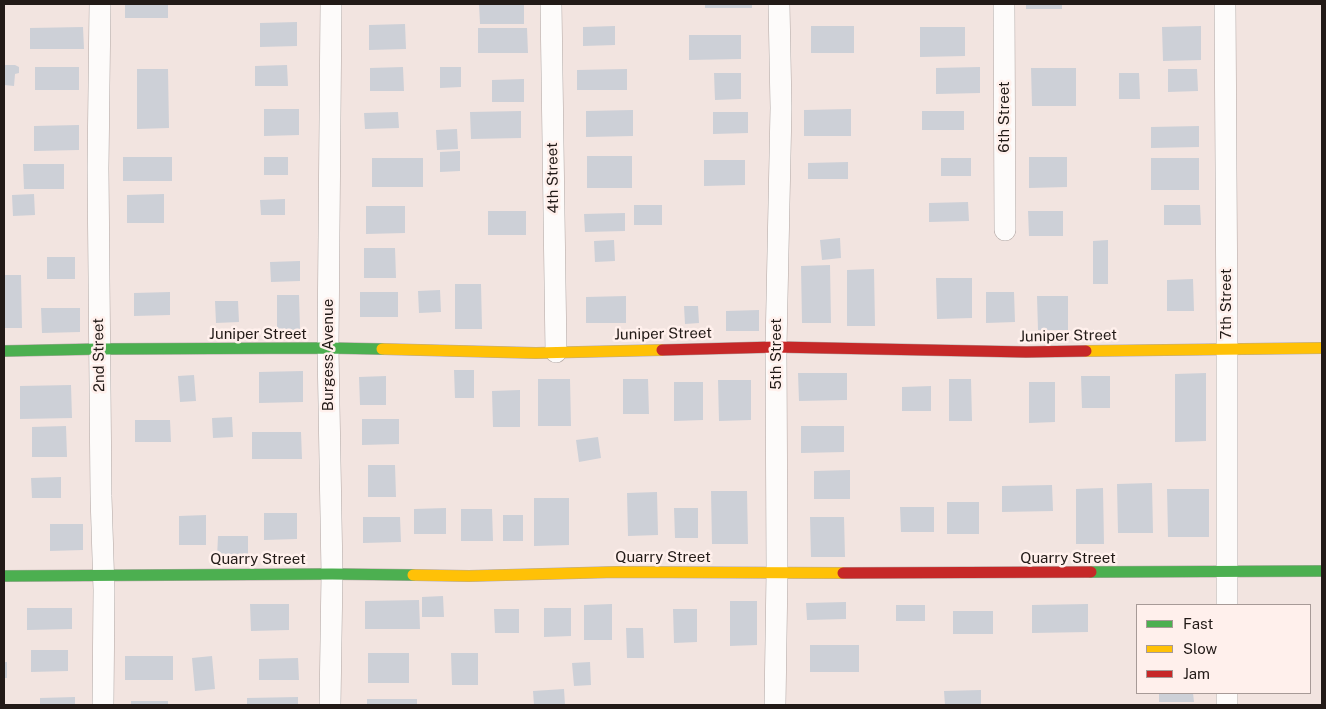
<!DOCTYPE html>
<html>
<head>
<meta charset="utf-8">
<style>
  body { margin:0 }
  #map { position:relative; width:1326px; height:709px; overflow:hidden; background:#f2e4e0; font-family:"Public Sans",sans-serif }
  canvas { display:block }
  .frame { position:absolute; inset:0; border:5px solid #221a17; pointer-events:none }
  .legend { position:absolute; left:1136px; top:604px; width:175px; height:90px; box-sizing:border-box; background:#fff0ec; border:1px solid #a79a97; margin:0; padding:6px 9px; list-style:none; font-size:15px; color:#221a17 }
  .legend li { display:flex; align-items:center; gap:10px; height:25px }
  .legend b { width:25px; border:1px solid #a79a97 }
</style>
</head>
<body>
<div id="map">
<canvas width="1326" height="709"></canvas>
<div class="frame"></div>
<ul class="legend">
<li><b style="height:6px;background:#4caf50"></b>Fast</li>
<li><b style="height:6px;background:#ffc107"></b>Slow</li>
<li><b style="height:6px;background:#c62828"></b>Jam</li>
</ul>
</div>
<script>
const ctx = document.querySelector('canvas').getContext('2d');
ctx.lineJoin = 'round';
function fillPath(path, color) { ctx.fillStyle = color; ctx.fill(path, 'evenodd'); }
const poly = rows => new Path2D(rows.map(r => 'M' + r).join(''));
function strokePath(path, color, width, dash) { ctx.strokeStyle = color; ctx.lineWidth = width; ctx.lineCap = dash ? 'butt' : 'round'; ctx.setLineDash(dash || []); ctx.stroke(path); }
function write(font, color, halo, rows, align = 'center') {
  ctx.font = font + ' "Public Sans",sans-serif'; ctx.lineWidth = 5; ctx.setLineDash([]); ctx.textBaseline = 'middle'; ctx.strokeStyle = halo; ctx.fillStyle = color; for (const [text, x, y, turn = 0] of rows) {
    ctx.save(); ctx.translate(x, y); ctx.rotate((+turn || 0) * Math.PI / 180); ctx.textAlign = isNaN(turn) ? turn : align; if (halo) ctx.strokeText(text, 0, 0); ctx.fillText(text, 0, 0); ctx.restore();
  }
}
fillPath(poly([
  [125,4,168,4,168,18,125,18],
  [479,4,524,4,524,24,480,24],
  [705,4,752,4,752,8,705,8],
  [1026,4,1062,4,1062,9,1026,9],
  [297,22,297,46,260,47,260,23],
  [405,24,406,49,369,50,369,25],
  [615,26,615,45,583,46,583,27],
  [811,26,854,26,854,53,811,53],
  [1201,26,1201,60,1163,61,1162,27],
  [83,27,84,49,30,49,30,28],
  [920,27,965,27,965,56,920,57],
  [478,28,527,28,528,53,478,53],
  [689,35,741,35,741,59,689,60],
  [4,65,15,65,19,67,19,73,15,74,14,86,4,85],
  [287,65,288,86,255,86,255,66],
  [35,67,79,67,79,90,35,90],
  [403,67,404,91,370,91,370,68],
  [440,67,461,67,461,87,440,88],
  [980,67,980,93,936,94,936,68],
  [1031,68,1076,68,1076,106,1032,106],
  [137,69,168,69,169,128,137,129],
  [627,69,627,90,577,90,577,70],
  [1168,69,1197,69,1198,91,1168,92],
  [714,73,741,73,741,99,715,100],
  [1119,73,1139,73,1140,99,1119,99],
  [524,79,524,102,492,102,492,80],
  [264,109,299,109,299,135,264,136],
  [851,109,851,136,804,136,804,110],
  [633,110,633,136,586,137,586,111],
  [521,111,521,138,471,139,470,112],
  [922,111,964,111,964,130,922,130],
  [398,112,399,128,365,129,364,113],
  [713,112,748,112,748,133,713,134],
  [79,125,79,150,34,151,34,126],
  [1199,126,1199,147,1151,148,1151,127],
  [457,129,458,149,437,150,436,130],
  [460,151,460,171,440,172,440,152],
  [587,156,632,156,632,188,587,188],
  [123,157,172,157,172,181,123,181],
  [264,157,288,157,288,175,264,175],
  [1029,157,1067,157,1067,187,1029,188],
  [372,158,423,158,423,187,372,187],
  [941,158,971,158,971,176,941,176],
  [1151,158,1199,158,1199,190,1151,190],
  [704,160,745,160,745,185,704,186],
  [848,162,848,179,808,179,808,163],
  [23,164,64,164,64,189,24,189],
  [34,194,35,215,13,216,12,195],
  [164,194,164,223,127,223,127,195],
  [285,199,285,215,261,215,260,200],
  [968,202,969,221,929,222,929,203],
  [634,205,662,205,662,225,634,225],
  [1164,205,1200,205,1201,225,1164,225],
  [366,206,405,206,405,233,366,234],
  [488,211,526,211,526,235,488,235],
  [1028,211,1063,211,1063,236,1029,236],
  [625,213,625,231,585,232,584,214],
  [840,238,841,258,822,260,820,240],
  [614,240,615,261,595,262,594,241],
  [1108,240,1108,284,1093,284,1093,241],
  [364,248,395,248,396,278,364,278],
  [47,257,75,257,75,279,47,279],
  [300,261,300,281,271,282,270,262],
  [830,265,831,323,802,323,801,266],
  [874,269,875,326,847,326,847,270],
  [4,275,21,275,22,328,4,328],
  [936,278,972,278,972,318,937,319],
  [1193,279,1194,311,1167,311,1167,280],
  [455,284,481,284,482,329,455,329],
  [440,290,441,312,419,313,418,291],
  [170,292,170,315,134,316,134,293],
  [360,292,398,292,398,317,360,317],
  [986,292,1014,292,1015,322,986,323],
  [277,295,299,295,300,330,277,330],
  [626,296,626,323,586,323,586,297],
  [1037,296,1068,296,1068,330,1038,330],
  [215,301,238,301,239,322,216,323],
  [684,306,698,306,699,323,685,324],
  [41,308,80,308,80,332,42,333],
  [759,310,759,331,726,331,726,311],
  [454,370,474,370,474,398,455,398],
  [303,371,303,402,259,403,259,372],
  [798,373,847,373,847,400,799,401],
  [1206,373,1206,441,1175,442,1175,374],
  [194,375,196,401,180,402,178,376],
  [386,376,386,405,360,405,359,377],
  [1081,376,1110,376,1110,408,1082,408],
  [538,379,570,379,571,426,538,426],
  [623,379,648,379,649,414,623,414],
  [949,379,971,379,972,421,949,421],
  [718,380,751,380,751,420,719,421],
  [674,382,703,382,703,420,674,421],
  [1029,382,1055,382,1055,422,1029,423],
  [71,385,72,418,20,419,20,386],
  [931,386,931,411,902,411,902,387],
  [520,390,520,427,493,427,492,391],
  [232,417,233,437,213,438,212,418],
  [362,419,399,419,399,444,362,445],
  [135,420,170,420,171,442,135,442],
  [66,426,67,457,32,457,32,427],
  [801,426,844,426,844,452,801,453],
  [252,432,301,432,302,459,252,459],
  [598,437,601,458,579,462,576,440],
  [368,465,395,465,396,497,368,497],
  [850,470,850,499,814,499,814,471],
  [61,477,61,498,32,498,31,478],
  [1152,483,1153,533,1118,533,1117,484],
  [1052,485,1053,511,1002,512,1002,486],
  [1103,488,1104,544,1076,544,1076,489],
  [1167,489,1209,489,1209,537,1168,537],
  [711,491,747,491,748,544,712,544],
  [657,492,658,535,628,536,627,493],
  [534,498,569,498,569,545,534,546],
  [947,502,979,502,979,534,947,534],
  [900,507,934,507,934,532,901,532],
  [446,508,446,534,414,534,414,509],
  [674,508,698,508,698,538,675,538],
  [461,509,492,509,493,541,461,541],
  [264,513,297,513,297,539,264,540],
  [206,515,206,545,179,545,179,516],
  [503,515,523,515,523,541,503,541],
  [363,517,400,517,401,542,363,543],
  [810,517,844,517,845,557,811,557],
  [50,524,83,524,83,550,50,551],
  [218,536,248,536,248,558,217,558],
  [443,596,444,617,422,617,422,597],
  [419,600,420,629,365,629,365,601],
  [730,601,757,601,757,645,730,646],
  [846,602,846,619,807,620,806,603],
  [250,604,289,604,289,630,251,631],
  [612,604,612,640,584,640,584,605],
  [1088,604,1088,632,1032,633,1032,605],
  [896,605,925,605,925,621,896,621],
  [27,608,72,608,72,629,27,630],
  [544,608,571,608,571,636,544,637],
  [494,609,519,609,519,633,495,633],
  [673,609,697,609,697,642,674,643],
  [953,611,993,611,993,634,953,634],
  [626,628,643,628,644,658,627,658],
  [810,645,859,645,859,672,810,672],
  [31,650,68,650,68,671,31,672],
  [368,653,409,653,409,683,368,683],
  [451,653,478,653,478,685,452,685],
  [125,656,173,656,173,680,125,680],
  [212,656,215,689,195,691,192,658],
  [298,658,299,680,259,680,259,659],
  [4,662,7,662,7,678,4,678],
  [590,662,591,685,574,686,572,663],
  [564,689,565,705,534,705,533,691],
  [981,690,981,705,945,705,944,691],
  [1159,693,1193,693,1194,702,1159,702],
  [75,697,75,705,40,705,40,698],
  [298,697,298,705,247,705,247,698],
  [367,699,417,699,417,705,367,705],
  [131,701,168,701,168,705,131,705]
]), '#cdd0d7');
const street = poly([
  [100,4,98,168,101,496,104,590,103,705],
  [551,4,556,352],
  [1004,4,1005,230],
  [1225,4,1227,332,1227,605],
  [1227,693,1227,705],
  [330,705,332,574,328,348,331,4],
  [775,705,777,573,776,347,781,108,779,4]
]);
const fast = poly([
  [4,351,99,349,328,348,382,349],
  [1091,572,1322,571],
  [4,576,332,574,413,575]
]);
const slow = poly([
  [382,349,536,353,662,350],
  [1086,351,1322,348],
  [413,575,469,576,616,572,843,573]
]);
const jam = poly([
  [662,350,776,347,1026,352,1086,351],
  [843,573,1091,572]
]);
strokePath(street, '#b0a6a3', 22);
strokePath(fast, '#b0a6a3', 12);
strokePath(slow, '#b0a6a3', 12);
strokePath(jam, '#b0a6a3', 12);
strokePath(street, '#fdfbfa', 21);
strokePath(fast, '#4caf50', 11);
strokePath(slow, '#ffc107', 11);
strokePath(jam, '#c62828', 11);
write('15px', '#221a17', '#fff0ec', [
  ["6th Street",1004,117,-90],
  ["4th Street",553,178,-91],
  ["7th Street",1226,304,-90],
  ["Juniper Street",258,334],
  ["Juniper Street",663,334,-1],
  ["Juniper Street",1068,336,-1],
  ["5th Street",776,354,-90],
  ["2nd Street",99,355,-91],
  ["Burgess Avenue",328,355,-90],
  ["Quarry Street",663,557],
  ["Quarry Street",1068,558],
  ["Quarry Street",258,559]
]);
</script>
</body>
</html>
